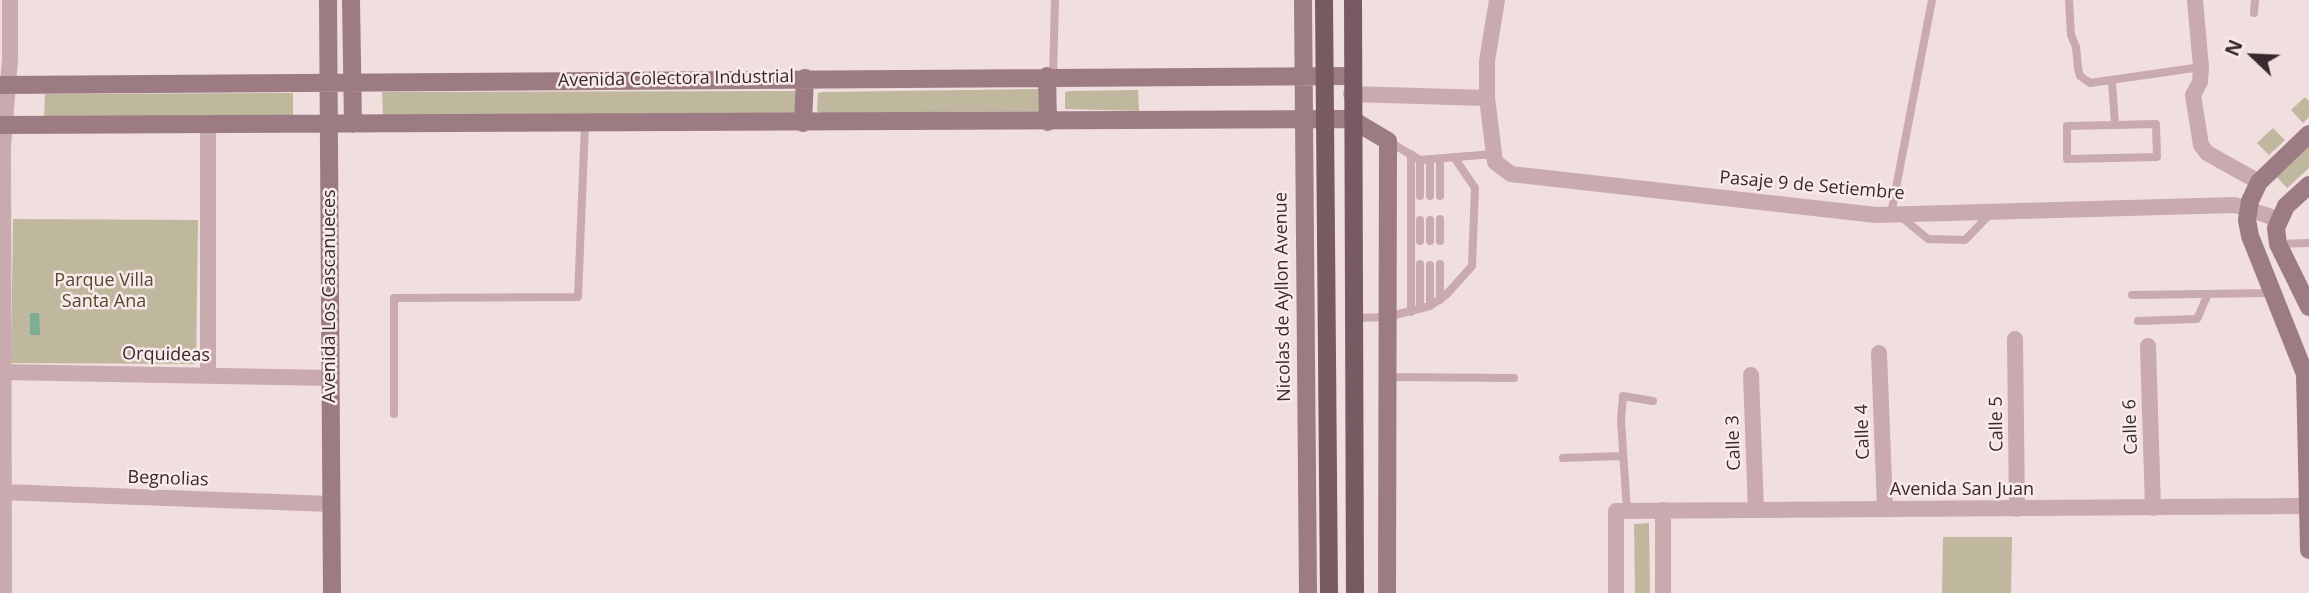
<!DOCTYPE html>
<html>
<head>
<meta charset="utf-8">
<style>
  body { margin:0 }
  #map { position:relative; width:2309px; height:593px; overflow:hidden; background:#f1dedf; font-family:"Open Sans",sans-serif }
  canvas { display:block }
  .north { position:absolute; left:2218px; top:21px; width:70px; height:70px; -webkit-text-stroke:5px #f9eaeb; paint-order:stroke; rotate:293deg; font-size:19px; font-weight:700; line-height:28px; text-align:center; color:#37292d }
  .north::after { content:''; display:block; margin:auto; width:24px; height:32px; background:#37292d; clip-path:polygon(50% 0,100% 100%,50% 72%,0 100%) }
</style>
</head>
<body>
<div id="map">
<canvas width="2309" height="593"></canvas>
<div class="north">N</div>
</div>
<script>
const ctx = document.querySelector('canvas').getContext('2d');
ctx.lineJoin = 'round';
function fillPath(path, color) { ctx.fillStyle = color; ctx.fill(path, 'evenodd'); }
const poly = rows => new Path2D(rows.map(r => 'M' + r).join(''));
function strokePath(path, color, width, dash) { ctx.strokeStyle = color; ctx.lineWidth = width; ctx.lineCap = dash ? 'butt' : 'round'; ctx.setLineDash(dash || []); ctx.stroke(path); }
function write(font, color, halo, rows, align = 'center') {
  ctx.font = font + ' "Open Sans",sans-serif'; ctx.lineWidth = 5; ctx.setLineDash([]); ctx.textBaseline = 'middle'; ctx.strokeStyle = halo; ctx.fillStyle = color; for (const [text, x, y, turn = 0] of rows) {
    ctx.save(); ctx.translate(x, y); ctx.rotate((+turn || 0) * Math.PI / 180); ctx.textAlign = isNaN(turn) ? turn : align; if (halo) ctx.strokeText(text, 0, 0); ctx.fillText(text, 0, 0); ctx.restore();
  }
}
fillPath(poly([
  [1039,89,1043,111,821,113,817,111,818,93,822,92],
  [1138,90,1139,111,1065,109,1065,92,1070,91],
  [797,91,800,113,383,115,382,92],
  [293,93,293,115,44,118,45,94],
  [2305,97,2309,101,2309,117,2303,123,2291,110],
  [2273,128,2285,140,2269,155,2257,143],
  [2309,146,2309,168,2287,188,2277,177],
  [13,219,198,220,196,364,11,363],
  [1649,523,1650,593,1635,593,1634,524],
  [1943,537,2012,537,2011,593,1942,593]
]), '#bfb89e');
fillPath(poly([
  [30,313,39,313,40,335,30,335]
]), '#7ead94');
strokePath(poly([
  [2069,0,2071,35,2076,47,2078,68,2080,76,2090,83,2201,67],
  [2254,13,2255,0],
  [1053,76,1055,0],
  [2112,82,2115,125,2156,124,2157,157,2067,159,2067,126,2115,125],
  [1388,141,1420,160,1420,196],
  [1420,160,1493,154],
  [1430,196,1430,159],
  [1440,196,1440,158],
  [1891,214,1932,0],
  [1900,216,1928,239,1965,240,1990,214],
  [1440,219,1440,241],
  [1430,220,1430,241],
  [1420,241,1420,220],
  [2278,244,2309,243],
  [2132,295,2271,293],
  [1440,300,1440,264],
  [1430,306,1430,265],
  [1420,309,1420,264],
  [1411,312,1411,154],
  [1354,318,1387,317,1430,306,1446,295,1472,266,1475,188,1454,157],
  [2138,321,2197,319,2208,294],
  [1388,377,1514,378],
  [394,414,394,298,578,297,585,124],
  [1563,458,1623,456],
  [1627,511,1621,420,1623,396,1653,401]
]), '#c9aaae', 8);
strokePath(poly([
  [1497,0,1487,61,1487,98,1495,162,1511,174,1876,215,2235,205,2278,219],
  [2195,0,2201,67,2200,82,2193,95,2201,145,2207,153,2259,182],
  [1351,94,1487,98],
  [2015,339,2017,509],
  [2148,346,2153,508],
  [1879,353,1885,509],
  [1,372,331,378],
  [208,375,208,125],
  [1751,375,1756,510],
  [2,492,331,504],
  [4,593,3,147,10,59,10,0],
  [1616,593,1616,511,2308,506],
  [1663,593,1663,510]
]), '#c9aaae', 16);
strokePath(poly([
  [328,0,332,593],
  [351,0,353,124],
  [1303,0,1308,593],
  [1047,76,1048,122],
  [0,85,1352,76],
  [803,123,805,78],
  [0,125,1351,119,1388,141,1387,593],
  [2309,134,2259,182,2250,201,2247,220,2250,236,2305,374,2309,550],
  [2309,185,2286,206,2276,228,2278,244,2309,307]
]), '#9c7c82', 18);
strokePath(poly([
  [1324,0,1329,593],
  [1353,0,1355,593]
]), '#785b62', 18);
write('18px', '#37292d', '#f9eaeb', [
  ["Avenida Colectora Industrial",676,79,-1],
  ["Pasaje 9 de Setiembre",1812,186,5],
  ["Avenida Los Cascanueces",330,296,-90],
  ["Nicolas de Ayllon Avenue",1283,297,-91],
  ["Orquideas",166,355,1],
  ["Calle 5",1997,424,-91],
  ["Calle 6",2131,427,-92],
  ["Calle 4",1863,432,-92],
  ["Calle 3",1734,443,-92],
  ["Begnolias",168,479,2],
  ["Avenida San Juan",1962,490]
]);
write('18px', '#534c2e', '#f9eaeb', [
  ["Parque Villa",104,281],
  ["Santa Ana",104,302]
]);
</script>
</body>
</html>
